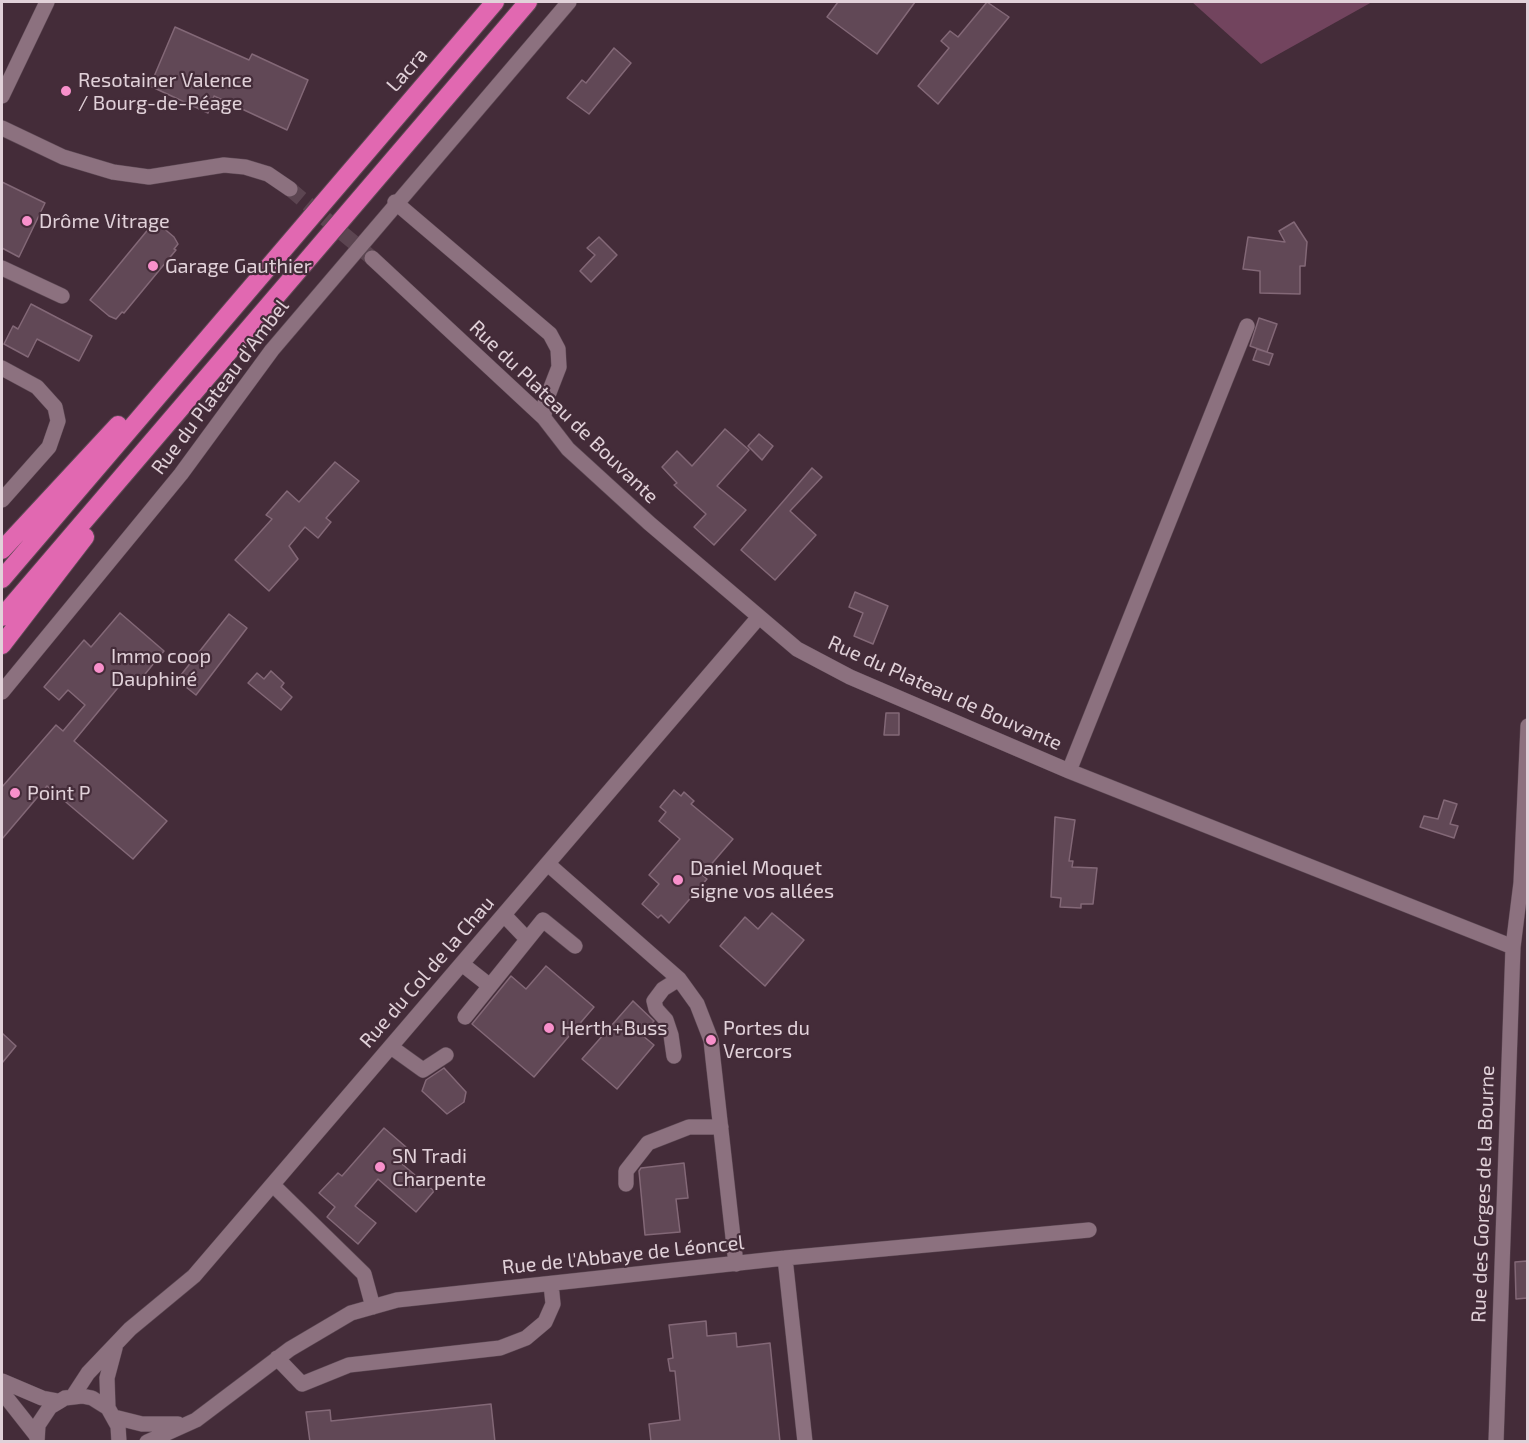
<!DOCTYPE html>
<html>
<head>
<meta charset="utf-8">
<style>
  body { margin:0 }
  #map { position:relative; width:1529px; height:1443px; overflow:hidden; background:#442c39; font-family:"Exo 2",sans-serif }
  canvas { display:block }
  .frame { position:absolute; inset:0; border:3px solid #e1d1d9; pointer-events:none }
</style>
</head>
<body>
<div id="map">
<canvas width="1529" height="1443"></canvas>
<div class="frame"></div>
</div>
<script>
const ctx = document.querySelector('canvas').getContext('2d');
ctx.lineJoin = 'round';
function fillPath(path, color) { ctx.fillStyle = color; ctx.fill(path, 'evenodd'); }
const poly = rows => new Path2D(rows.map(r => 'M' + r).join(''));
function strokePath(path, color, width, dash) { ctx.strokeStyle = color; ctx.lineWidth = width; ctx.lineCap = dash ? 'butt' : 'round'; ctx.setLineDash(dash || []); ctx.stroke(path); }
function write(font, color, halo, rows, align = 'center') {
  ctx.font = font + ' "Exo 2",sans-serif'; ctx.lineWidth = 4.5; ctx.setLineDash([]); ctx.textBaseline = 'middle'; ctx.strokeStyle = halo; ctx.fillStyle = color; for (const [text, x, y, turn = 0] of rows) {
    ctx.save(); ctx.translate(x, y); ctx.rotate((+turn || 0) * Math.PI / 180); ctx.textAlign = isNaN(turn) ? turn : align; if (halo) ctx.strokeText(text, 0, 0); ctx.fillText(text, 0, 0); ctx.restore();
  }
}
fillPath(poly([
  [1192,2,1372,2,1261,64]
]), '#72445e');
const building = poly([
  [838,2,915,2,877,54,827,17,838,2],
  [987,2,1009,17,938,104,918,86,949,48,941,41,950,31,958,37,987,2],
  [175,27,249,60,252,54,308,80,287,130,214,96,208,113,150,86,175,27],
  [614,48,631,63,589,114,567,98,582,80,586,83,614,48],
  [2,182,45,203,19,257,2,248,2,182],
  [155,221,174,237,178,244,174,249,176,250,124,313,122,312,116,319,109,316,90,300,155,221],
  [1294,222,1307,242,1305,266,1300,266,1300,294,1260,293,1260,271,1243,269,1248,237,1285,242,1279,231,1294,222],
  [599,237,617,255,591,282,580,271,595,255,587,248,599,237],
  [31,304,92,336,79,361,37,339,28,357,4,344,13,326,18,329,31,304],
  [1259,318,1277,324,1267,352,1250,346,1259,318],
  [1257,349,1273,354,1269,365,1253,360,1257,349],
  [725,429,749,450,717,486,746,510,714,545,694,527,706,514,674,485,677,483,662,467,677,451,692,466,725,429],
  [759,434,773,446,762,460,748,446,759,434],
  [335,462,359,481,326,518,331,522,318,538,305,527,289,546,298,559,269,591,235,560,272,519,266,515,287,491,299,502,335,462],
  [812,468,822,477,790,511,816,535,775,580,741,550,812,468],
  [855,592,888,606,873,644,854,636,863,613,849,607,855,592],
  [120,613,164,651,136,685,126,678,74,741,167,821,133,859,47,786,2,839,2,787,56,725,63,731,85,705,68,690,59,700,44,687,84,640,91,647,120,613],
  [229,614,247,628,196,695,177,680,229,614],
  [271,671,284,683,281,687,292,697,281,710,248,683,257,673,264,679,271,671],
  [886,713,899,713,899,735,884,735,886,713],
  [674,790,681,796,684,792,694,801,691,804,733,839,702,875,707,879,669,923,661,915,658,918,642,904,659,884,649,875,680,839,659,821,666,812,660,807,674,790],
  [1444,800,1457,804,1450,824,1458,826,1454,838,1420,827,1424,816,1438,819,1444,800],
  [1055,817,1075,820,1069,861,1073,861,1072,867,1097,868,1093,904,1081,904,1081,908,1060,907,1061,898,1051,897,1055,817],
  [772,913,804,940,765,986,720,946,745,917,758,929,772,913],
  [546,966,594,1007,534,1077,472,1024,511,976,526,989,546,966],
  [633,1001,654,1021,642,1035,654,1045,617,1089,582,1059,633,1001],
  [2,1033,16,1046,2,1063,2,1033],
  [444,1068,466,1092,464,1102,447,1114,422,1091,426,1080,444,1068],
  [384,1128,406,1147,396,1159,434,1191,416,1212,378,1179,355,1206,376,1223,358,1244,327,1217,335,1207,319,1193,338,1173,342,1176,384,1128],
  [684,1163,688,1198,676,1199,680,1232,645,1235,639,1171,641,1168,684,1163],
  [1527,1261,1527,1298,1516,1299,1515,1262,1527,1261],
  [706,1321,707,1336,736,1333,737,1347,770,1343,780,1442,651,1442,649,1424,680,1420,675,1371,670,1371,668,1359,673,1358,669,1325,706,1321],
  [491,1404,495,1442,310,1442,306,1412,330,1410,331,1421,491,1404]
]);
fillPath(building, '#614856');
strokePath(building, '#836877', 1.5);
strokePath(poly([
  [290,189,372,258]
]), '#5c4551', 15, [15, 8]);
const minor = poly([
  [2,96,47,2],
  [2,128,63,157,113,172,149,177,224,165,245,167,268,174,290,189],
  [395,202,550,334,558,349,559,367,545,403,544,418],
  [372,258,544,418,568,449,649,523,797,649,850,677,1069,771,1513,947],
  [2,268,62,296],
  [2,368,37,387,55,407,58,421,49,447,2,500],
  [2,692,181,474,272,350,569,2],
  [1069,771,1247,326],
  [549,865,679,979,697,1004,711,1040,713,1059,736,1264],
  [504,915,527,939],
  [462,964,490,986],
  [465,1017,543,920,575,946],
  [391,1047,423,1070,446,1055],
  [674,1056,671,1035,666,1020,656,1009,654,1001,663,989,679,979],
  [626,1184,626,1171,648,1143,689,1127,721,1127],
  [273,1185,364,1274,373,1307],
  [785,1258,805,1442],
  [277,1358,302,1384,349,1365,500,1348,526,1338,545,1322,553,1304,551,1284],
  [2,1381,42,1398,58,1401],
  [2,1392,36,1435],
  [73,1396,88,1373,130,1329,194,1276,758,618],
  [108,1408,107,1378,115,1348],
  [114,1417,142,1424,178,1424],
  [37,1442,38,1425,50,1407,65,1398,82,1396,92,1398,108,1408,118,1426,119,1442],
  [147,1442,196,1420,290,1349,351,1313,397,1300,785,1258,1089,1230],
  [1496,1442,1513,947,1521,883,1528,726]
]);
const highway = poly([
  [2,550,118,425],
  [2,579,495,2],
  [2,617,528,2],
  [2,645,85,537]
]);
strokePath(minor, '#5d4954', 16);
strokePath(highway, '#5d4954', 20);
strokePath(minor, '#8c717f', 15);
strokePath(highway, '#e168b1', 18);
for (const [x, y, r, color] of [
  [66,91,6,"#f890cb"],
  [27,221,6,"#f890cb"],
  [153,266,6,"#f890cb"],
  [99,668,6,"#f890cb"],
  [15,793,6,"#f890cb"],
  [678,880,6,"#f890cb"],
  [549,1028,6,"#f890cb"],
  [711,1040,6,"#f890cb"],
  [380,1167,6,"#f890cb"]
]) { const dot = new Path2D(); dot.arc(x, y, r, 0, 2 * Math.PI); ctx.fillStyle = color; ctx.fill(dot); strokePath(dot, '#442c39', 2); }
write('20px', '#e1d1d9', '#442c39', [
  ["Lacra",407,70,-49],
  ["Rue du Plateau d'Ambel",220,387,-53],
  ["Rue du Plateau de Bouvante",564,412,44],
  ["Rue du Plateau de Bouvante",945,693,24],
  ["Rue du Col de la Chau",427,972,-49],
  ["Rue des Gorges de la Bourne",1483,1194,-88],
  ["Rue de l'Abbaye de Léoncel",623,1255,-6]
]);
write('20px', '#e1d1d9', '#442c39', [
  ["Resotainer Valence",78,80],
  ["/ Bourg-de-Péage",78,103],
  ["Drôme Vitrage",39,221],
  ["Garage Gauthier",165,266],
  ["Immo coop",111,656],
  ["Dauphiné",111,679],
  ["Point P",27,793],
  ["Daniel Moquet",690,868],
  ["signe vos allées",690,891],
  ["Herth+Buss",561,1028],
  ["Portes du",723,1028],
  ["Vercors",723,1051],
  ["SN Tradi",392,1156],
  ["Charpente",392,1179]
], 'left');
</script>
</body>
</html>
